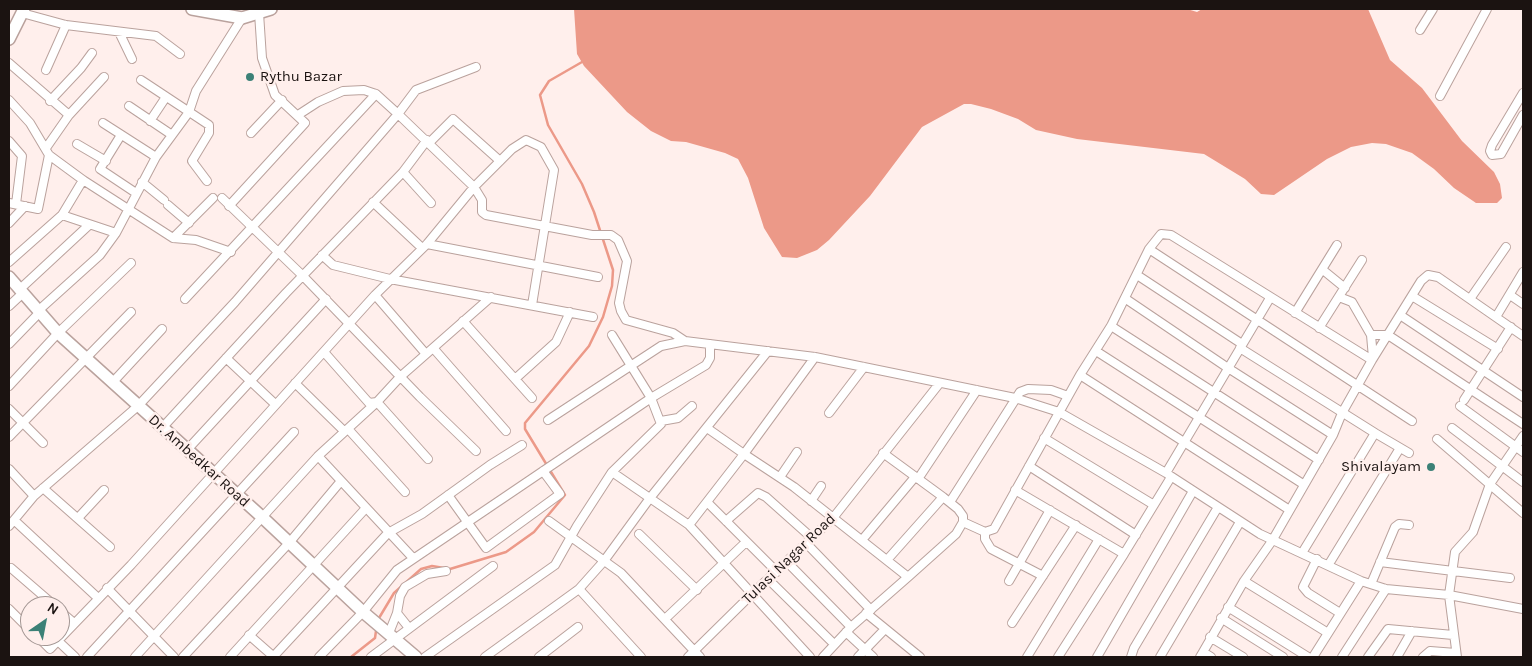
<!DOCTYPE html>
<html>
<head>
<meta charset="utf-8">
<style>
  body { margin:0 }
  #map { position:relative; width:1532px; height:666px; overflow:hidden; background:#ffefec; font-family:Karla,sans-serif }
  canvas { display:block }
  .frame { position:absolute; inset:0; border:10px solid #1b1311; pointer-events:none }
  .north { position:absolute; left:20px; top:596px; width:50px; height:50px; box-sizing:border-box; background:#ffefec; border:1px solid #a49794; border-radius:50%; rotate:33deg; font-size:14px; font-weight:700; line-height:20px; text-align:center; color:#1b1311 }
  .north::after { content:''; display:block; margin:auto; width:18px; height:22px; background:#3c8177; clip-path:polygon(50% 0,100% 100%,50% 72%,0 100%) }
</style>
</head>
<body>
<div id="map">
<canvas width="1532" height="666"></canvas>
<div class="frame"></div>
<div class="north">N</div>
</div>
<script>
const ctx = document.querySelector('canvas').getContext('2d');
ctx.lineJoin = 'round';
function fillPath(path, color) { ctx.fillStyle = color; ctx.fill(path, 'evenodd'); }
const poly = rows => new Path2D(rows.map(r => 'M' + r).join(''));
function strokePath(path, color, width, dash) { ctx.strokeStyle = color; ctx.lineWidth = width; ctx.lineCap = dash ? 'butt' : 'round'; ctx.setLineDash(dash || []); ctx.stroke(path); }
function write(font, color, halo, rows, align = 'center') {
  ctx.font = font + ' Karla,sans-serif'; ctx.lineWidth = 5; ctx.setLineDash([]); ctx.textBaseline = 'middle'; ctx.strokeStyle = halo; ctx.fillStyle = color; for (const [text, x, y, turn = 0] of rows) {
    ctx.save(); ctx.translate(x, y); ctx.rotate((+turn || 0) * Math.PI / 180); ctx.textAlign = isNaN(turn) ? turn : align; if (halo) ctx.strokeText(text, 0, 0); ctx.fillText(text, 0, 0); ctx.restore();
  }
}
fillPath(poly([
  [574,9,1187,9,1197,12,1202,9,1368,9,1390,60,1422,88,1462,141,1494,172,1500,184,1502,198,1497,203,1476,203,1454,188,1434,169,1412,153,1386,144,1372,143,1351,147,1327,159,1274,195,1261,194,1245,179,1204,154,1077,139,1036,130,1018,119,991,109,971,104,964,104,922,127,870,196,829,240,817,250,797,258,782,257,764,228,748,178,738,159,725,153,686,142,671,141,651,131,627,112,584,66,577,54]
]), '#ec9988');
strokePath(poly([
  [379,618,394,593,421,569,432,566,450,569,506,552,534,532,565,495,525,429,525,423,589,346,603,317,612,286,613,270,594,212,582,184,548,125,540,95,549,81,582,62],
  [351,657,375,638,376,631]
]), '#ec9988', 2.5);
const street = poly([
  [22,13,66,25,156,36,180,54],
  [1420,30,1433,9],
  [119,32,132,59],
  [9,63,69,115],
  [476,67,416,90,398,114,474,187,512,149,526,140,541,147,554,170,532,305],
  [46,70,66,25],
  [141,80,209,125,209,133,192,161,207,181],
  [1523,93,1492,145,1490,151,1492,155,1501,154,1523,115],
  [1440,96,1487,9],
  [9,100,30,123,49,155,83,180,173,238,196,240,231,252],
  [50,101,81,68,92,53],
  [129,106,172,135],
  [298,115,318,102,343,91,364,90,376,94],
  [150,121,166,97],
  [103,123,156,157],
  [251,133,282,100],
  [121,135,100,169,136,193],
  [427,140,403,172,431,203],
  [9,141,22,156,16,204],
  [430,142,453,119,500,161],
  [77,144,106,161],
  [46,148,69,115,104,77],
  [142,182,164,200],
  [222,198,302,275,420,397,476,451],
  [373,202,422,248],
  [9,203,38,209,49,155],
  [168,205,189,223],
  [229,206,305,123,275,95,262,58,259,13],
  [62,215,116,233],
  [9,223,25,206],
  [173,238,213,198],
  [427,244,598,277],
  [1149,249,1412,421],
  [322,255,333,265,390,279,593,317],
  [9,262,62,215,83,180],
  [1323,270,1345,288],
  [1137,275,1242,344],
  [19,290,89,225],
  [375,295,426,354],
  [1510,295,1523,304],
  [1412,296,1498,349],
  [1339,297,1352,302,1371,335,1388,335,1523,424],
  [1126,299,1228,368,1333,435,1272,541,1244,581,1203,652],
  [1470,299,1506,247],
  [9,306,23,293],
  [39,310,100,255,116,233,156,157,189,112,196,91,242,18],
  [1295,313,1337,245],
  [1400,315,1523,397],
  [1496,317,1523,272],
  [463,321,532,398],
  [1111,326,1319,460],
  [1319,328,1362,260],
  [1371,335,1373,358],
  [9,344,40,312],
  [1240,348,1375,433],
  [434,349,506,431],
  [1096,351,1303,484],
  [324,352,369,403,377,402,428,459],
  [226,358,275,404],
  [1080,375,1288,509],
  [515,379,556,342,570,312],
  [112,383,162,329],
  [295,383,344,431,349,430,405,492],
  [9,386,58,333,131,263],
  [1464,400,1511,327],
  [1460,406,1523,452],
  [9,409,43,443],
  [829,413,864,367],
  [548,420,661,346,685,341,815,357,1015,398,1059,412,1166,473,1260,534,1361,581,1386,589,1449,595,1523,609],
  [661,421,678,418,692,406],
  [162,428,286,293,403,172],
  [707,428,744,454,815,357],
  [1452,428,1523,482],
  [1333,435,1342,413,1372,360,1421,281,1428,275,1438,277,1523,336],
  [9,437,131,312],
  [1044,438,1154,505],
  [1437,439,1523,513],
  [186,451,326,299],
  [883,453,943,497,958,509,963,516,963,522,956,534,908,577],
  [318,456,413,558],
  [1029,466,1136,535],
  [9,469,34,496],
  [612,472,689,525,810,657],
  [1166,473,1270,298],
  [780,477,797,452],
  [918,479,977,390],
  [43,488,110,547],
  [1015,490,1124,554,1058,657],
  [448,495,486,548,560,494,543,471],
  [811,501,821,486],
  [707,502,777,572],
  [950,502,1020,392,1028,389,1051,390,1068,396],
  [78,518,104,490],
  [14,520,98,598],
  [549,521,621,573,700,657],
  [726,521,758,493,766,497,812,538],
  [963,522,985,532,994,529,1080,375,1111,326,1149,249,1161,234,1171,235,1372,360],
  [689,525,744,454,794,487,908,577,851,627],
  [9,526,34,496,138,406,235,302,398,114,376,94,185,299],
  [985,532,985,539,991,549,1043,576],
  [639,534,697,590],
  [862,540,915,477],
  [806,543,871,610],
  [1302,553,1375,433,1409,453],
  [1124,554,1171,477],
  [1317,559,1303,587,1308,593,1340,613],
  [887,560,943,497],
  [787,562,851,627,823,657],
  [1380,562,1510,578],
  [1329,564,1400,448],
  [11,568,55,606],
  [768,579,834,644],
  [1009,581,1050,510],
  [1244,581,1328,633],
  [1371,584,1395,527,1399,524,1409,525],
  [107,588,174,657],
  [579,589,641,657],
  [1228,607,1308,657],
  [9,609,30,630],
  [60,611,74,623],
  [397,613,400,596,405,587,427,574,446,571],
  [866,613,920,657],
  [1221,618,1283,657],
  [665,619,746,542],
  [1012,623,1076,525],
  [846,632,873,657],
  [389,633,397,613,409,628],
  [249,635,274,657],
  [37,636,50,649,131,565,375,295,427,244,474,187,482,200,482,212,486,215,592,235,611,235,618,240,627,261,619,303,621,311,626,320,673,333,685,341],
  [1210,637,1243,657],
  [58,641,75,657],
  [87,657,294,432],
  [135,657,318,456,377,402,400,377,491,297],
  [183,657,289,543,341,481],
  [230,657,366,508],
  [273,657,388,533,422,514,490,465,522,445],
  [319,657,363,612,397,570,651,398,612,335],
  [371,657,493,566],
  [425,657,555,565,577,526,612,472,661,424,651,398,706,365,710,358,710,344],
  [485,657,579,589,604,561,650,498,768,351],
  [539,657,578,627],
  [688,657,752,594,833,518,939,384],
  [858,657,885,629],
  [1027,657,1099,539],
  [1097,657,1193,491],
  [1131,657,1134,648,1218,507],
  [1160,657,1240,522],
  [1200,657,1203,652,1211,657],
  [1313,657,1361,581],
  [1342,657,1386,589],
  [1368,657,1388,629,1453,635],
  [1397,657,1412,631],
  [1423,657,1430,651,1456,653],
  [1457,657,1449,595,1455,552,1473,532,1490,484,1523,436]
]);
const secondary = poly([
  [192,9,242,18,271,9],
  [9,39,24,9],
  [9,277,58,333,262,517,363,612,416,657]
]);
strokePath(street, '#baa29d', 10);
strokePath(secondary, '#baa29d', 14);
strokePath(street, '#fff', 8);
strokePath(secondary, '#fff', 11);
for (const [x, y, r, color] of [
  [250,77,5,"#3c8177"],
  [1431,467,5,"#3c8177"]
]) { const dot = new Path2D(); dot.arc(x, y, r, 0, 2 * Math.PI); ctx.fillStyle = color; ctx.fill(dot); strokePath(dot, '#ffefec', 2); }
write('15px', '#1b1311', '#ffefec', [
  ["Rythu Bazar",260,77],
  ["Shivalayam",1421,467,"right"]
], 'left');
write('15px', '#1b1311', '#ffefec', [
  ["Dr. Ambedkar Road",199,461,42],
  ["Tulasi Nagar Road",789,559,-44]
]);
</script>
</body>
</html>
